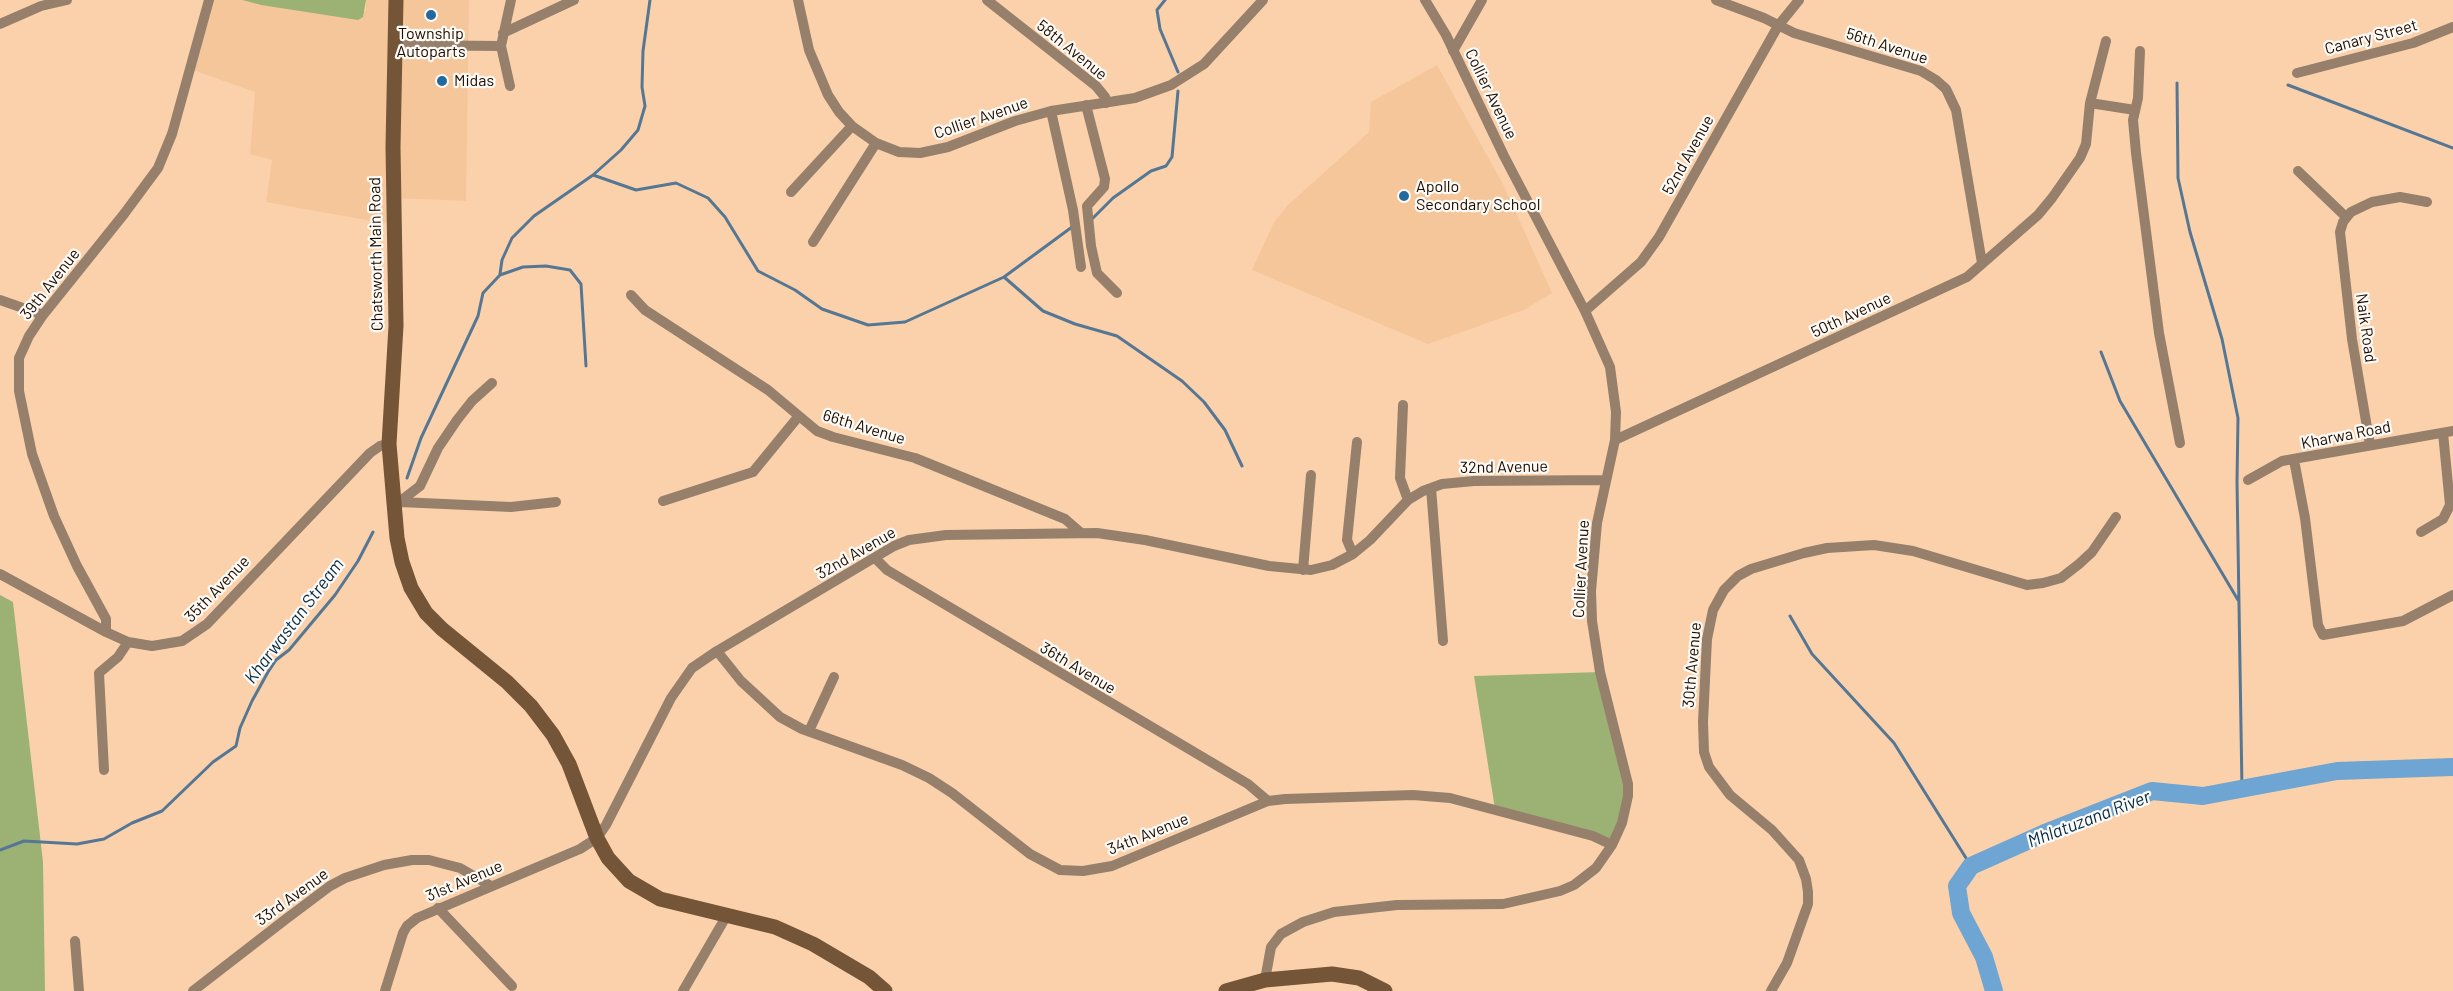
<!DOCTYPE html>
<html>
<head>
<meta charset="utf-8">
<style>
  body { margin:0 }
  canvas { display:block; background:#fbd1ab }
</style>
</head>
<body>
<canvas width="2453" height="991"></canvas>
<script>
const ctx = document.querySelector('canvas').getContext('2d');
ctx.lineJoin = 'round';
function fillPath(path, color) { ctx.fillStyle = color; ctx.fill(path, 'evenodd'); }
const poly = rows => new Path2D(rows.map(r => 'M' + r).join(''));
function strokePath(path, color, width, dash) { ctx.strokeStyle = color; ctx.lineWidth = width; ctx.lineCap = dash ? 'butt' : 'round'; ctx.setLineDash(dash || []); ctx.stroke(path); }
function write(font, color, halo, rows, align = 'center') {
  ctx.font = font + ' Barlow,sans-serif'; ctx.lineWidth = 4.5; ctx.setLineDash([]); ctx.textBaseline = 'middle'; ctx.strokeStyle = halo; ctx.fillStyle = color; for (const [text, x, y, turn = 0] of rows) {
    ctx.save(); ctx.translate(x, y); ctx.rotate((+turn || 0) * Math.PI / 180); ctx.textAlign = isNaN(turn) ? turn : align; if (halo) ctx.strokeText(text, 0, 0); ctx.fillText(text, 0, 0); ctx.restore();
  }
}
fillPath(poly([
  [209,0,242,0,261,5,366,11,366,0,469,0,466,201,394,198,394,225,266,202,272,160,250,154,255,92,190,69],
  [1437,65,1504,186,1552,293,1524,310,1428,344,1252,270,1274,222,1288,205,1369,132,1371,102]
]), '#f5c69a');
fillPath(poly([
  [242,0,366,0,363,17,358,20,261,5],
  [0,595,13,602,43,862,45,991,0,991],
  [1600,672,1629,785,1612,846,1495,809,1474,676]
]), '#9cb275');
strokePath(poly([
  [1165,0,1157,10,1160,29,1178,72],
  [2177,83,2178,178,2190,232,2222,339,2238,418,2237,482,2242,789],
  [2288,85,2453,148],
  [593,175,636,190,676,183,708,198,725,217,758,271,795,290,822,309,868,325,905,322,1004,277,1072,227],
  [1092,219,1113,198,1151,171,1166,166,1172,157,1178,91],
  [500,274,502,260,512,238,534,216,593,175,621,150,638,130,645,106,642,87,643,51,650,0],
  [1004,277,1043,311,1075,324,1117,336,1182,381,1204,402,1225,430,1242,466],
  [2101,352,2120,401,2238,600],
  [407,478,421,438,478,316,483,293,500,275,523,267,546,266,570,270,581,284,586,366],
  [1790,616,1812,654,1894,743,1971,866],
  [0,850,24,841,77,844,104,839,132,823,162,811,213,762,236,746,240,728,252,701,268,672,276,660,289,650,335,595,358,561,373,532]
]), '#567794', 3);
strokePath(poly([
  [1994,991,1984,957,1961,913,1957,886,1971,866,2045,833,2152,791,2203,796,2337,771,2453,767]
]), '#6fa5d3', 18);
strokePath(poly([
  [798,0,809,50,828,95,839,112,852,126,876,143,899,152,920,153,948,147,1015,121,1051,111,1135,98,1171,85,1204,64,1263,0],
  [987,0,1096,86,1105,97,1106,103],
  [1716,0,1764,18,1794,33,1921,71,1936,80,1946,89,1956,110,1982,263],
  [0,24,41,6,67,0],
  [503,33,574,0],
  [395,45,501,46],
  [1453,51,1482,0],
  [2140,51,2138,98,2133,120,2136,153,2159,333,2180,443],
  [2297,73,2413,43,2453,27],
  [510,86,501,46,511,0],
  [2090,103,2135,110],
  [1086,105,1105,179,1104,187,1087,206,1091,246,1097,273,1117,293],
  [1051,111,1073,210,1081,267],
  [2298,171,2346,217],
  [791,192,852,126],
  [813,242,876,143],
  [631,295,645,310,768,390,817,431,833,437,915,458,1065,519,1080,532],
  [0,300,43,315],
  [1585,311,1641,262,1659,237,1778,26,1799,0],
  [1403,405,1400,478,1408,500],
  [1615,440,1967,277,2038,215,2052,198,2080,158,2086,144,2090,103,2106,41],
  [2370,445,2352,339,2340,232,2343,222,2351,212,2372,202,2400,197,2427,202],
  [2294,460,2305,518,2318,625,2323,635,2403,621,2453,595],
  [2248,480,2282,461,2453,431],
  [1431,488,1443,641],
  [663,501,753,472,798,417],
  [400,502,511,507,556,502],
  [394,506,420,486,438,448,457,420,472,401,492,383],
  [2421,532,2443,519,2450,505,2443,433],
  [1353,554,1347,540,1357,442],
  [875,558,887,570,1248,784,1268,801],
  [1303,570,1311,475],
  [0,574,106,632,128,642,152,646,182,641,207,624,370,453,380,446,389,444],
  [106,632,106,619,77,566,54,516,32,454,19,391,19,358,29,336,43,315,124,214,158,168,172,134,209,0],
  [717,651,741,681,780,717,802,729,902,765,929,778,952,793,1030,854,1060,870,1083,871,1112,866,1268,801,1285,799,1413,795,1450,798,1593,836,1612,845],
  [809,731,834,677],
  [104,770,99,673,118,657,128,642],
  [438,908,512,986],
  [75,941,79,991],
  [1265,980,1271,947,1281,934,1303,922,1334,912,1397,905,1503,904,1560,891,1574,885,1596,868,1612,845,1622,823,1628,796,1628,784,1600,672,1592,621,1591,591,1597,523,1615,440,1616,412,1610,367,1585,311,1504,156,1446,35,1425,0],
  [193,991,286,919,330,886,345,878,384,865,412,860,429,860,460,868,491,886],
  [385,991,403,933,407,926,417,918,580,849,597,838,606,825,671,698,692,668,717,651,894,546,909,540,946,535,1097,533,1145,540,1269,566,1311,570,1332,565,1353,554,1370,540,1408,500,1423,491,1442,484,1474,481,1606,480],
  [683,991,727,915],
  [1771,991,1787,963,1808,904,1808,892,1806,879,1799,860,1772,830,1730,795,1709,767,1704,752,1703,722,1707,639,1713,610,1724,590,1738,576,1751,569,1804,553,1827,548,1874,545,1913,551,2027,585,2043,583,2061,578,2079,564,2092,552,2116,517]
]), '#96806c', 10);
strokePath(poly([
  [396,0,393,147,396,326,389,444,397,538,402,562,411,588,426,613,442,629,507,682,531,706,553,735,569,764,597,838,608,858,629,881,660,899,775,927,813,944,869,977,885,991],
  [1226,991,1265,980,1332,974,1359,978,1385,991]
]), '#745537', 15);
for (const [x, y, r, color] of [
  [431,15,6,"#22699d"],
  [442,81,6,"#22699d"],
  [1404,196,6,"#22699d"]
]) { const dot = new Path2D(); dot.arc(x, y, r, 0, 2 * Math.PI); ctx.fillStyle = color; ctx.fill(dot); strokePath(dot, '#fefaf6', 2); }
write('16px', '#1a0c01', '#fefaf6', [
  ["Township",431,34,"center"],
  ["Autoparts",431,52,"center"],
  ["Midas",454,81],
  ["Apollo",1416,187],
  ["Secondary School",1416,205]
], 'left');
write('16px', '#1a0c01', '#fefaf6', [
  ["Canary Street",2371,37,-15],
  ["56th Avenue",1887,46,18],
  ["58th Avenue",1072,50,39],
  ["Collier Avenue",1491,94,64],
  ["Collier Avenue",981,118,-19],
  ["52nd Avenue",1688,155,-61],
  ["Chatsworth Main Road",376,254,-91],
  ["39th Avenue",50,284,-52],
  ["50th Avenue",1851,315,-25],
  ["Naik Road",2366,328,82],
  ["66th Avenue",864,427,17],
  ["Kharwa Road",2346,435,-11],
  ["32nd Avenue",1504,467,-1],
  ["32nd Avenue",856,553,-30],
  ["Collier Avenue",1581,569,-87],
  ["35th Avenue",217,589,-46],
  ["30th Avenue",1692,665,-85],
  ["36th Avenue",1078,668,31],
  ["34th Avenue",1148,834,-22],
  ["31st Avenue",464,881,-23],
  ["33rd Avenue",292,897,-36]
]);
write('italic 18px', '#012d4b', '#fefaf6', [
  ["Kharwastan Stream",294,621,-53],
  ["Mhlatuzana River",2089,819,-21]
]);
</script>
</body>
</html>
